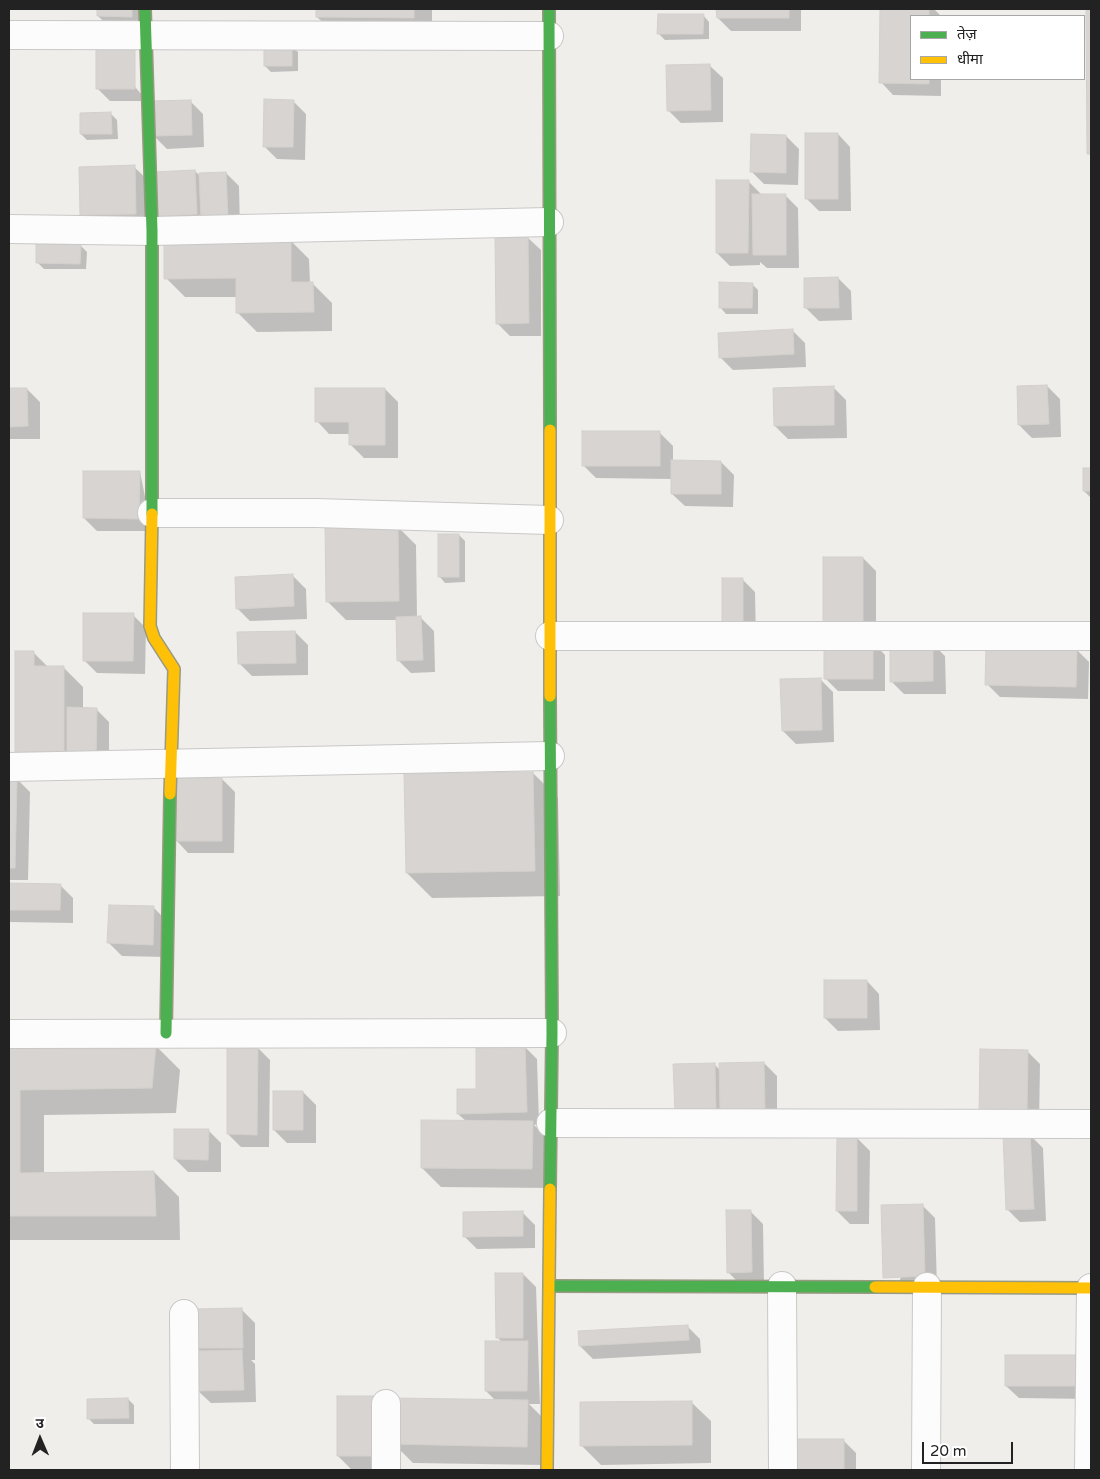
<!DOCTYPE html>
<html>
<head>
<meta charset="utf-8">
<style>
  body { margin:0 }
  #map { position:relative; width:1100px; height:1479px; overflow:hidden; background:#f0eeeb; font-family:"Varela Round","Noto Sans Devanagari",sans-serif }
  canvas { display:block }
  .frame { position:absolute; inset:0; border:10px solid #222; pointer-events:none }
  .legend { position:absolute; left:910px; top:15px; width:175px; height:65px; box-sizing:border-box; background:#fff; border:1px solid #a7a7a7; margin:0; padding:6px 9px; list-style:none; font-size:15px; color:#222 }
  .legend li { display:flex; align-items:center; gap:10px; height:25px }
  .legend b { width:25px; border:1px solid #a7a7a7 }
  .north { position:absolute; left:15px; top:1414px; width:50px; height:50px; -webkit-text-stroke:4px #fff; paint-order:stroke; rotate:359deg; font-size:14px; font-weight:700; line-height:20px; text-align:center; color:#222 }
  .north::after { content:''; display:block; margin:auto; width:18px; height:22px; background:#222; clip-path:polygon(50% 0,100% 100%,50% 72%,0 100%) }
  .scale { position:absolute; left:922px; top:1442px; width:91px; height:22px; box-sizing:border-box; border:2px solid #222; border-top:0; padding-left:6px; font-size:15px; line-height:18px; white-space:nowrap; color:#222; -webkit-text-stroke:4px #fff; paint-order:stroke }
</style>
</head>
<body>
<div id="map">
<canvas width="1100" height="1479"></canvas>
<div class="frame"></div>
<ul class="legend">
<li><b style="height:6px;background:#4caf50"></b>तेज़</li>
<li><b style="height:6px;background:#ffc107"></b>धीमा</li>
</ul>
<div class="north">उ</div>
<div class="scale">20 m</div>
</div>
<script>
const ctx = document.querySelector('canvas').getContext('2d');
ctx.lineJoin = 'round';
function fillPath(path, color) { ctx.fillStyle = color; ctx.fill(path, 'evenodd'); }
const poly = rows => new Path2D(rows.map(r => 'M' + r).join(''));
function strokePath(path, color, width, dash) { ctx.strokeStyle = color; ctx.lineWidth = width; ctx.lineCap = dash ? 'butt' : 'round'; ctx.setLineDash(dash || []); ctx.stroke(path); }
fillPath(poly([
  [98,9,145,9,145,29,111,29,98,16],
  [317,9,432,9,432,36,337,36,317,17],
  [718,9,801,9,801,31,731,31,718,18],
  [881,9,934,9,941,16,911,16,911,79,941,79,941,96,893,95,881,82],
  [1087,9,1091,9,1091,156,1089,154],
  [703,15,709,22,709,39,665,40,659,34],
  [97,42,147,101,110,101,97,88],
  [291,46,298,52,298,71,271,72,265,66],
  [710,66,723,78,723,122,681,123,668,110],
  [190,101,203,114,204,147,167,149,154,136],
  [293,101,306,114,305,160,277,159,264,146],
  [111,114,117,120,118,139,87,140,81,134],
  [838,134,850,147,851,211,819,211,806,198],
  [786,136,799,149,798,185,764,184,751,171],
  [134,167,147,179,149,226,94,228,81,215],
  [195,171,201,177,226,173,239,186,240,230,156,216],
  [748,181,761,194,785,195,798,208,799,268,767,268,760,262,760,265,730,266,717,253],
  [528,238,541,250,541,336,510,336,497,323],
  [290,240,309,259,310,283,313,284,332,303,332,331,257,332,238,313,237,297,185,297,166,278],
  [81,246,87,252,86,269,44,269,37,262],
  [838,278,851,291,852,320,819,321,806,308],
  [752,284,758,290,758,314,726,314,720,307],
  [792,330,805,343,806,367,733,370,721,358],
  [1047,386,1060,399,1061,437,1032,438,1019,425],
  [833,387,846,400,847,438,788,439,775,426],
  [9,389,27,389,40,402,40,439,9,439],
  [385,389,398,402,398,458,364,458,351,445,351,434,329,434,317,421],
  [660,433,673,446,673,461,721,462,734,475,733,507,685,506,672,494,672,479,596,478,583,465],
  [1084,469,1091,469,1091,498,1084,491],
  [140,472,152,531,97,531,84,518],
  [397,526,416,545,417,618,421,618,434,631,435,672,411,673,398,660,397,620,346,620,327,601],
  [459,535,465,541,465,582,445,583,439,576],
  [863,558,876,571,876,642,873,642,885,655,885,691,838,691,825,678],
  [293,576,306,589,307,619,250,621,237,608],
  [742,579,755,592,756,643,737,643],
  [133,615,146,628,145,674,97,673,84,660],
  [295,632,308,645,308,675,252,676,239,663],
  [932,643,945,656,946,694,904,694,891,681],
  [1076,649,1089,662,1088,699,1000,697,987,684],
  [33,652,48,667,64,668,83,687,83,709,96,709,109,722,109,767,35,773],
  [820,679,833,692,834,742,796,744,783,731],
  [533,773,558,798,560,896,432,898,407,873],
  [9,779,17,779,30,792,28,880,9,880],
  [222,779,235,792,234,853,188,853,176,840],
  [9,884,60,885,73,898,73,923,9,922],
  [154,908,167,921,165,957,122,956,109,943],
  [867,981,879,994,880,1030,838,1031,825,1018],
  [9,1045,155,1045,180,1070,176,1113,44,1115,44,1174,154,1172,179,1197,180,1240,9,1240],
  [524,1046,537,1059,539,1124,534,1125,552,1142,551,1188,441,1187,422,1168,467,1122,458,1114,477,1090],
  [257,1047,270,1060,269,1147,241,1147,228,1134],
  [981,1050,1027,1051,1040,1064,1039,1126],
  [764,1063,777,1076,777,1123,689,1125,714,1064,721,1071],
  [303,1092,316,1105,316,1143,287,1143,274,1130],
  [208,1130,221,1143,221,1172,188,1172,175,1159],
  [1030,1135,1043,1148,1046,1221,1020,1222,1007,1209],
  [857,1138,870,1151,869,1224,850,1224,837,1211],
  [922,1205,935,1218,937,1288,897,1290],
  [750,1211,763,1224,764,1285,741,1285,728,1272],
  [522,1212,535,1225,535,1248,477,1249,464,1236],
  [523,1274,536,1287,540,1404,529,1404,546,1421,545,1465,413,1463,392,1442,392,1469,351,1469,338,1456,394,1412,496,1401,486,1391,502,1342,497,1337],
  [242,1310,255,1323,255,1360,251,1360,255,1364,256,1402,211,1403,198,1391,200,1352,196,1348],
  [687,1326,700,1339,701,1353,593,1359,580,1346],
  [1076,1356,1089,1369,1089,1399,1019,1398,1006,1386],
  [128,1399,134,1405,134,1424,94,1424,88,1418],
  [691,1402,711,1421,711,1463,601,1465,582,1446],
  [843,1440,856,1453,856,1470,794,1470]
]), '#0003');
const building = poly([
  [97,9,132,9,132,17,97,16,97,9],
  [316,9,414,9,414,18,316,17,316,9],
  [716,9,789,9,789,18,717,18,716,9],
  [880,9,929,9,929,16,911,16,911,79,929,79,929,84,879,83,880,9],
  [1086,9,1091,9,1091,154,1087,154,1086,9],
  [658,14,704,14,703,34,657,34,658,14],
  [96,41,135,41,135,89,96,89,96,41],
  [292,44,292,66,264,66,264,45,292,44],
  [710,64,711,110,667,111,666,65,710,64],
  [264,99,294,100,293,147,263,147,264,99],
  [191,100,192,135,153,136,152,101,191,100],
  [111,112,112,134,80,134,80,113,111,112],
  [805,133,838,133,838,199,805,199,805,133],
  [751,134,786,135,786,173,750,172,751,134],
  [135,165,136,214,80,215,79,167,135,165],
  [195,170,197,214,154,217,153,172,195,170],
  [226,172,228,217,201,218,199,173,226,172],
  [716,180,749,180,748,253,716,253,716,180],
  [752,194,786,194,786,255,753,255,752,194],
  [495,236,528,236,529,323,496,324,495,236],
  [291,238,291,282,313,282,314,312,236,313,236,278,164,279,164,240,291,238],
  [36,244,81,245,80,264,36,263,36,244],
  [838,277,839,308,804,308,804,278,838,277],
  [719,282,753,283,752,308,719,308,719,282],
  [793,329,794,354,719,358,718,333,793,329],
  [1047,385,1049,424,1018,425,1017,386,1047,385],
  [834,386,834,425,774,426,773,388,834,386],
  [9,388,27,388,28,426,9,427,9,388],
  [315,388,385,388,385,445,349,445,349,422,315,422,315,388],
  [582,431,660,431,660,466,582,466,582,431],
  [671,460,721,461,721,494,671,494,671,460],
  [1083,468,1091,468,1091,491,1083,491,1083,468],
  [83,471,140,471,139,519,83,518,83,471],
  [398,525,399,601,326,602,325,526,398,525],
  [438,534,459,534,459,577,438,577,438,534],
  [823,557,863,557,863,630,823,630,823,557],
  [293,574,294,606,236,609,235,577,293,574],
  [722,578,743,578,743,630,722,630,722,578],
  [83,613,134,613,133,661,83,661,83,613],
  [421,616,423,660,397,661,396,617,421,616],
  [295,631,296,663,238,664,237,632,295,631],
  [824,641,873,641,873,679,824,679,824,641],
  [890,642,933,642,933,681,890,682,890,642],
  [986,646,1077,648,1076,687,985,685,986,646],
  [15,651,34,651,34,666,64,666,64,754,15,754,15,651],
  [821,678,822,730,782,731,780,679,821,678],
  [67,707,97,708,96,755,67,754,67,707],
  [533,772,535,871,406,873,404,774,533,772],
  [9,778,17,778,15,868,9,868,9,778],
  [174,778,222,778,222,841,174,841,174,778],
  [9,883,61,884,60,910,9,910,9,883],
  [109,905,154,906,153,945,107,943,109,905],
  [824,980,867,980,867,1018,824,1018,824,980],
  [9,1044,156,1044,152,1088,20,1090,20,1173,154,1171,156,1216,9,1216,9,1044],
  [227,1045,258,1045,257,1135,227,1134,227,1045],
  [525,1045,527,1112,457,1114,457,1089,476,1089,476,1048,525,1045],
  [980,1049,1028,1050,1027,1114,979,1113,980,1049],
  [764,1062,765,1111,720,1111,719,1063,764,1062],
  [715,1063,716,1112,675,1112,673,1064,715,1063],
  [273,1091,303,1091,303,1130,273,1130,273,1091],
  [421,1120,533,1121,532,1169,421,1168,421,1120],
  [174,1129,209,1129,208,1160,174,1159,174,1129],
  [1030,1133,1034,1209,1006,1210,1003,1134,1030,1133],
  [837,1136,857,1136,857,1211,836,1211,837,1136],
  [923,1204,925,1276,883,1278,881,1205,923,1204],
  [726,1210,751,1210,752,1272,727,1273,726,1210],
  [523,1211,523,1236,463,1237,463,1212,523,1211],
  [495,1273,523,1273,523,1338,496,1338,495,1273],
  [242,1308,243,1348,195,1348,194,1309,242,1308],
  [688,1325,689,1340,579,1346,578,1331,688,1325],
  [485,1341,528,1341,527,1391,485,1391,485,1341],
  [242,1350,244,1390,197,1391,196,1351,242,1350],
  [1005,1355,1076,1355,1076,1386,1005,1386,1005,1355],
  [337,1396,380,1396,380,1456,337,1456,337,1396],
  [128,1398,129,1418,87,1419,87,1399,128,1398],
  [393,1398,528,1400,527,1447,392,1444,393,1398],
  [692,1401,692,1445,580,1446,580,1402,692,1401],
  [793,1439,844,1439,844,1470,793,1470,793,1439]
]);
fillPath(building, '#d7d4d2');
strokePath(building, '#d3d0cc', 1);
const street = poly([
  [9,35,549,36],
  [9,229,152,231,549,222],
  [152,513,316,513,549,520],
  [550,636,1091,636],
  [9,767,550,756],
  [9,1034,552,1033],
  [551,1123,1091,1124],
  [782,1286,783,1470],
  [184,1314,185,1470],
  [386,1404,386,1470],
  [926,1470,927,1287],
  [1089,1470,1091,1288]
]);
const fast = poly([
  [145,9,152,231,152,514],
  [549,9,550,430],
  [550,696,552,1033,550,1189],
  [166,1033,170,794],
  [549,1286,875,1287]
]);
const slow = poly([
  [550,430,550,696],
  [152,514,150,626,154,638,174,669,170,794],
  [875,1287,1091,1288],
  [547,1470,550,1189]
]);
strokePath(street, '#c9c8c7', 30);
strokePath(fast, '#999a82', 14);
strokePath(slow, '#999a82', 14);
strokePath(street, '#fdfcfc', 28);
strokePath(fast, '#4caf50', 11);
strokePath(slow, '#ffc107', 11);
</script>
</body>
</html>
